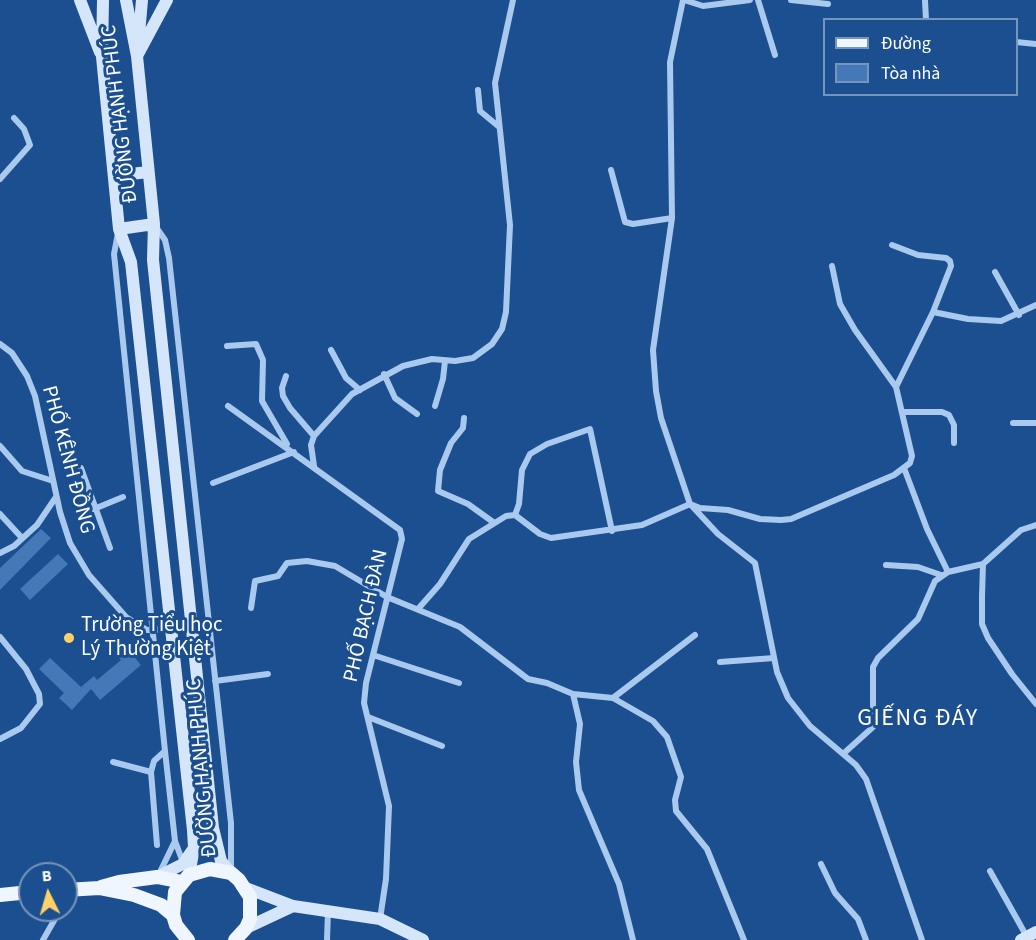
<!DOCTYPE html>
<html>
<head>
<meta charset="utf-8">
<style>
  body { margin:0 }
  #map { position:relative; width:1036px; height:940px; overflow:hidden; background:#1b4f8f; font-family:"Source Sans 3",sans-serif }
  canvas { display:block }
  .legend { position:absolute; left:823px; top:18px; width:195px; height:78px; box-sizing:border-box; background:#1b4f8f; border:2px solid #7695bc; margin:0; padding:8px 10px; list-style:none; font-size:18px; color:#fff }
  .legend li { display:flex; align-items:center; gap:12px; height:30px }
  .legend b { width:30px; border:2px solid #7695bc }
  .north { position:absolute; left:18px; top:862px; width:60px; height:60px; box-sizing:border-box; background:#1b4f8f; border:2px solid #7695bc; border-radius:50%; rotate:355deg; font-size:16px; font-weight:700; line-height:24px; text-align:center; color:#fff }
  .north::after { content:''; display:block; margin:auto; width:21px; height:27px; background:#ffd166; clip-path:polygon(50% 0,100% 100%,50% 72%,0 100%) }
</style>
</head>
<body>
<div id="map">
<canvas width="1036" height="940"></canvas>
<ul class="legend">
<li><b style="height:8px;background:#f0f6ff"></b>Đường</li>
<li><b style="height:16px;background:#4478b7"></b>Tòa nhà</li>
</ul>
<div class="north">B</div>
</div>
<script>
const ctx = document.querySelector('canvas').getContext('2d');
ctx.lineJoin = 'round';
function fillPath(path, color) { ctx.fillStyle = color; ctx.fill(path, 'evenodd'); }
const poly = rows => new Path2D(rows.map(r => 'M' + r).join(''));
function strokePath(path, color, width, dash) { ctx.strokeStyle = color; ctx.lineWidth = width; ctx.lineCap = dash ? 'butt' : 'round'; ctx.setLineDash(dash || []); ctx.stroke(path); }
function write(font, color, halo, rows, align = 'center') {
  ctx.font = font + ' "Source Sans 3",sans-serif'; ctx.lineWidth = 6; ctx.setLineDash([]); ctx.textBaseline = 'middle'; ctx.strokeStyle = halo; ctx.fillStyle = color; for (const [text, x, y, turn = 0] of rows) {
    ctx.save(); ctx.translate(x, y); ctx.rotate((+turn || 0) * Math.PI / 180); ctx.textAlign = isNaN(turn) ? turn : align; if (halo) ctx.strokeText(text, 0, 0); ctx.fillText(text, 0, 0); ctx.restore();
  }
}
fillPath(poly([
  [41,529,51,538,0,590,0,568],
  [58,554,68,564,30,600,20,589],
  [127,648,141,665,100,700,91,689,72,710,59,698,64,693,39,669,50,658,81,687,94,676,97,680,121,660,117,656]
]), '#4478b7');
strokePath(poly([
  [683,0,670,62,672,218,653,350,656,391,661,418,690,504,718,534,755,563,777,672,788,698,810,726,856,765,866,779,922,940],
  [684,0,703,6,750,0],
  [758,0,775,55],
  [791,0,828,4],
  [925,0,926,20],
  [1016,42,1036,44],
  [478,90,480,111,498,126],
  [611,170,625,222,633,224,672,218],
  [0,179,30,145,24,129,14,118],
  [156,227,165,240,169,258,231,823,231,870],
  [118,233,114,254,165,751,175,841,184,865],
  [892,245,918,255,946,258,950,261,951,266,933,312],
  [832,266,840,304,855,330,896,387],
  [995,272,1019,315],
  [0,344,12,353,27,376,35,396,60,512,70,543,89,575,126,617,147,630,209,627],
  [227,346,256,344,263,360,262,401,287,444],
  [331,350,346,378,360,390],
  [384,374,395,398,417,414],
  [286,376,282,388,283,396,290,408,314,436],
  [228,406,400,530,402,539,366,683,364,703,389,806,386,879,380,919],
  [435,406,443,379,445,361],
  [902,412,942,412,949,415,954,425,954,443],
  [464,418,463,428,451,443,440,470,438,491,468,504,493,522],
  [1013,423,1036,423],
  [0,446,22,471,53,481],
  [314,466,311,445,314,436,352,394,403,366,432,359,455,361,473,358,492,344,502,329,506,312,510,225,495,83,513,0],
  [81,468,110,548],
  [904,468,927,529,948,572],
  [213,483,294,452],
  [94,509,123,497],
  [0,514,22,538],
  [515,515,519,504,522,470,530,454,547,444,590,429,612,531],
  [1036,525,1021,530,983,564,982,596,982,624,988,638,1012,674,1036,704],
  [0,553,14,546,37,525,56,497],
  [886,565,918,567,941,575],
  [251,608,255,581,278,576,287,563,307,561,335,566,387,597,460,627,528,679,547,683,573,694,613,698,653,721,667,737,681,777,675,800,676,811,707,849,744,940],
  [418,609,440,584,469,539,506,516,515,515,540,534,551,538,642,525,690,504,700,508,728,510,760,519,781,520,791,519,894,475,910,463,912,456,896,387,933,312,968,319,1001,321,1036,305],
  [0,637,26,669,39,694,40,704,21,728,0,739],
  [373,655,459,683],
  [720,662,774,658],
  [215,681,268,674],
  [573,694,580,724,576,762,579,790,619,884,633,940],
  [613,698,695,635],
  [368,717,442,746],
  [843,754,873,727,873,667,878,658,918,619,935,581,948,572,983,564],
  [113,762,151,772],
  [157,845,151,772,154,761,165,751],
  [821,864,835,893,858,919,866,940],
  [990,871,1027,937],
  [160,872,175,841],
  [43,940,60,910],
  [327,940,328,911]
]), '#a9c9ee', 6);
strokePath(poly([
  [80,0,100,52],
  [103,0,102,57,119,229,131,262,193,830,194,848,189,875],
  [126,0,137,56,154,224,153,260,213,828,221,861,231,873],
  [138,46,142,0],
  [137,56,167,0],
  [114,176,148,172],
  [119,229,154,224],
  [157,877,183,864,192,851],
  [246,888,293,906,380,919,423,940],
  [246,928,293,906],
  [1021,940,1036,932]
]), '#d6e6fa', 12);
strokePath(poly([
  [101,887,119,882,157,877,182,882],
  [66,890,99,888,134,895,161,905,173,915],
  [0,895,30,892],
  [188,940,176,925,173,915,175,892,189,875,210,869,231,873,239,880,250,897,250,919,246,928,235,940]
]), '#f0f6ff', 14);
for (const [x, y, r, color] of [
  [69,638,6,"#ffd166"]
]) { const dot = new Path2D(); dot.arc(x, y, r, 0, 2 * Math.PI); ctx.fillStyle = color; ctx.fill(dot); strokePath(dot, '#1b4f8f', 2); }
write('21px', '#fff', '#1b4f8f', [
  ["ĐƯỜNG HẠNH PHÚC",121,114,-97],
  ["PHỐ KÊNH ĐỒNG",67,460,75],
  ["PHỐ BẠCH ĐÀN",367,616,-77],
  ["ĐƯỜNG HẠNH PHÚC",203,768,-95]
]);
write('21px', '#fff', '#1b4f8f', [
  ["Trường Tiểu học",81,626],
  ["Lý Thường Kiệt",81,650]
], 'left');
ctx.letterSpacing = '1.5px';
write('24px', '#fff', '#1b4f8f', [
  ["GIẾNG ĐÁY",918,720]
]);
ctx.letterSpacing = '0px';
</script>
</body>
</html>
